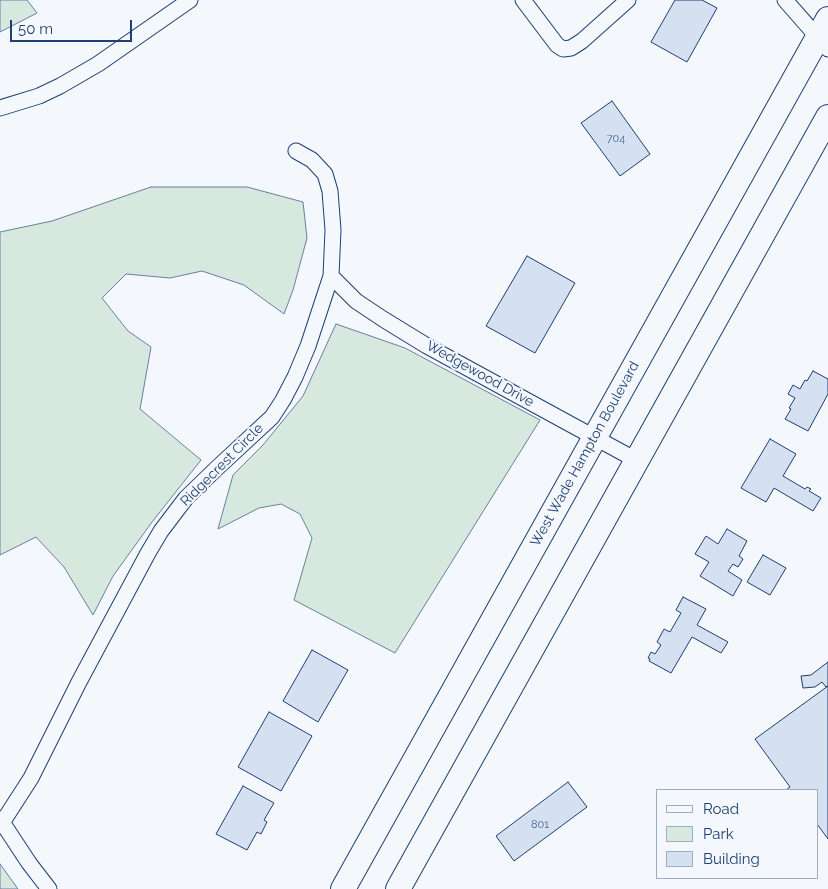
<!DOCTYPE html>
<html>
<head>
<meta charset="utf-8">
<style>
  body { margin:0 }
  #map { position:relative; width:828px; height:889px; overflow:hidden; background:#f4f7fb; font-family:Raleway,sans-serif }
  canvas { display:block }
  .legend { position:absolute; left:656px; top:789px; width:162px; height:90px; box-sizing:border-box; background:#f4f7fb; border:1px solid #9eadc5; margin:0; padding:6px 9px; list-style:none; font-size:15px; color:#1d3f73 }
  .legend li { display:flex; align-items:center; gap:10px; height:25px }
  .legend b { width:25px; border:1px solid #9eadc5 }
  .scale { position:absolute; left:10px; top:20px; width:122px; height:22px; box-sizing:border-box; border:2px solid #1d3f73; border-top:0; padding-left:6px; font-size:15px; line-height:18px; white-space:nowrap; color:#1d3f73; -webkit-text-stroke:4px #f4f7fb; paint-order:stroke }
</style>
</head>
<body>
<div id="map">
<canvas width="828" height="889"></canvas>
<ul class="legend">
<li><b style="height:6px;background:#f4f7fb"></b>Road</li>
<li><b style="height:14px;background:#d7e8df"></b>Park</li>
<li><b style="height:14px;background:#d5e0f0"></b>Building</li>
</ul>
<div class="scale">50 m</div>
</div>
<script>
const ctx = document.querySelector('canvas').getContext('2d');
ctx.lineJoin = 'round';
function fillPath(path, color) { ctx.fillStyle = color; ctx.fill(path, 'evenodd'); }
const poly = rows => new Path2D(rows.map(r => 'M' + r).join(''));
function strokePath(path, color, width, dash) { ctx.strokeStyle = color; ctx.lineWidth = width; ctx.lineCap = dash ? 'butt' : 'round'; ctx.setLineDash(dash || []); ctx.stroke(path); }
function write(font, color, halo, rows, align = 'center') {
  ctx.font = font + ' Raleway,sans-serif'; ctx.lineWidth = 4; ctx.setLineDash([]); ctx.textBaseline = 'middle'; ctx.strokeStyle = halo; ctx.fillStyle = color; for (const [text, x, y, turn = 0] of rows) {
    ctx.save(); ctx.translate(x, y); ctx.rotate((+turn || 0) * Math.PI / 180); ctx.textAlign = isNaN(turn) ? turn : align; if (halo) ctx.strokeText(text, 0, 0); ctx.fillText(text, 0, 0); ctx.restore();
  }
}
const green = poly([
  [0,0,27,0,37,13,0,32,0,0],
  [151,187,247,187,303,202,307,238,293,290,284,314,244,285,202,271,170,278,126,274,102,298,128,331,151,347,140,409,201,460,152,522,113,576,93,615,64,567,36,537,0,555,0,232,52,221,151,187],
  [336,324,405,348,540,420,395,653,294,600,312,538,300,514,281,504,259,508,218,529,233,475,263,445,303,396,336,324],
  [0,864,18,889,0,889,0,864]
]);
fillPath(green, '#d7e8df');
strokePath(green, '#687fa3', 1);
const building = poly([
  [675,0,702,0,717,8,687,62,651,42,675,0],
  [612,101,650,154,620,176,581,123,612,101],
  [527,256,575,283,535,353,486,326,527,256],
  [813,371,828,379,828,394,808,431,785,419,791,409,789,408,795,398,788,394,793,385,800,389,805,380,807,381,813,371],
  [770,439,796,454,783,476,805,489,807,487,811,489,809,491,821,498,813,511,774,488,766,502,741,488,770,439],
  [727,529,747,541,739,556,743,559,738,567,733,564,728,571,742,580,733,596,700,576,709,562,695,554,706,536,718,544,727,529],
  [763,555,786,568,770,595,747,582,763,555],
  [683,597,706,609,697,625,728,642,721,653,692,637,671,673,649,661,650,659,648,658,651,652,655,654,661,645,657,642,664,629,670,632,681,613,676,610,683,597],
  [312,650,348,670,318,722,283,701,312,650],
  [828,662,828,686,826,687,822,682,815,687,803,688,801,676,811,675,828,662],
  [828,686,828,839,817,824,817,790,786,790,790,787,755,739,828,686],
  [269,712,312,736,281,791,238,767,269,712],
  [568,782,587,807,514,861,496,836,568,782],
  [243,786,274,803,264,820,267,822,261,834,257,832,247,850,216,834,243,786]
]);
fillPath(building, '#d5e0f0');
strokePath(building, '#1d3f73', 1);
const street = poly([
  [523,0,557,45,563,49,571,48,582,41,628,0],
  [785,0,828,49],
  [0,108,39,96,60,86,98,64,190,0],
  [331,276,356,301,383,319,427,346,636,460],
  [0,819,29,863,49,889],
  [2,823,31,778,79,682,148,553,161,531,186,498,217,468,272,417,283,400,295,377,308,346,331,276,333,230,330,191,325,174,312,160,296,151]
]);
const primary = poly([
  [343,889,828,19],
  [398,889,828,117]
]);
strokePath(street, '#1d3f73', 17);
strokePath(primary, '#1d3f73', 26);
strokePath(street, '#f4f7fb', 15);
strokePath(primary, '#f4f7fb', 24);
write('11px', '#4b6792', null, [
  ["704",616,139],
  ["801",540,825]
]);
write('14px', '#1d3f73', '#f4f7fb', [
  ["Wedgewood Drive",480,374,29],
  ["West Wade Hampton Boulevard",585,454,-61],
  ["Ridgecrest Circle",222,465,-45]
]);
</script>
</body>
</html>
